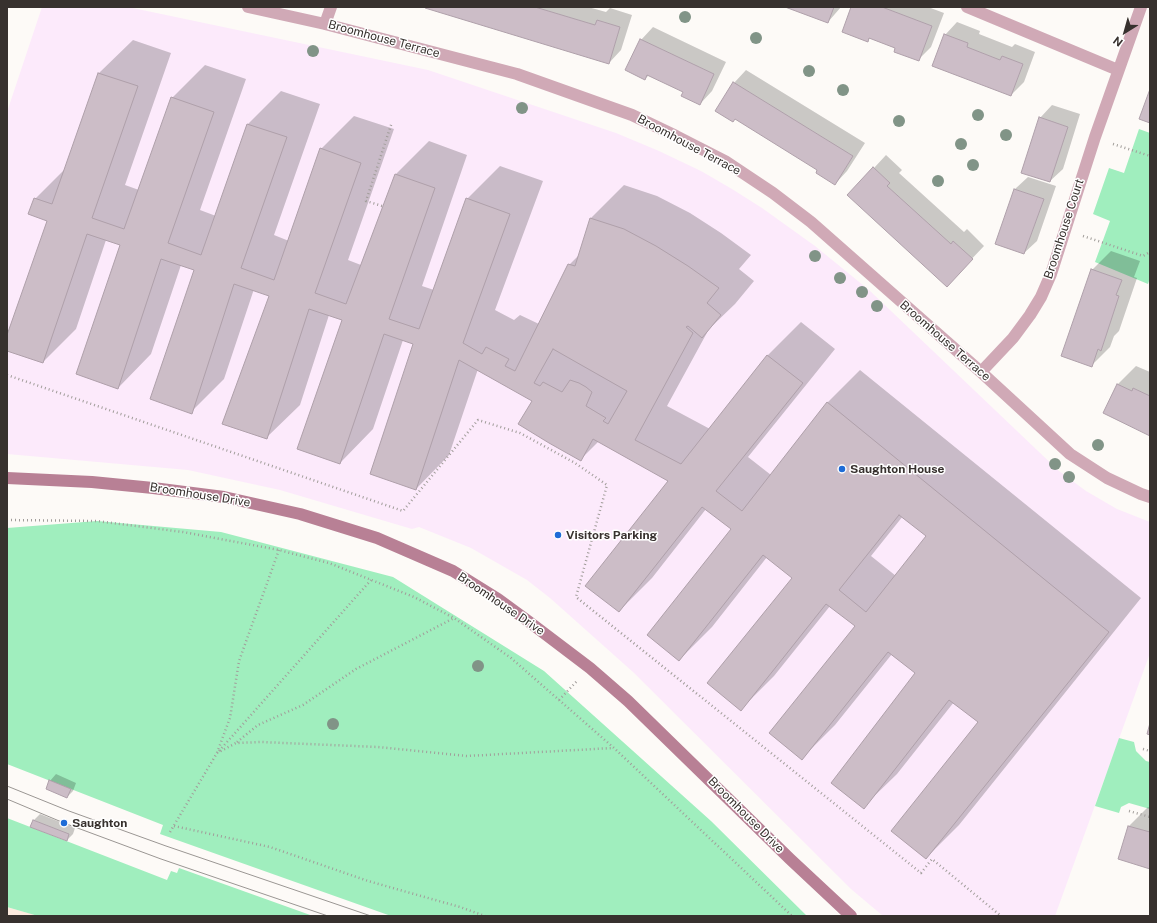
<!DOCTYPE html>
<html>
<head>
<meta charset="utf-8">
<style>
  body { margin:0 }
  #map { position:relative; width:1157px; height:923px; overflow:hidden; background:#fdfaf7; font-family:"Public Sans",sans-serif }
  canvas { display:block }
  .frame { position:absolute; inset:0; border:8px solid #37312e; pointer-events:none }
  .north { position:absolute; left:1105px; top:12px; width:40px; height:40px; -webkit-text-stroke:3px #fff; paint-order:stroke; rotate:217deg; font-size:11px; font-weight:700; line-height:16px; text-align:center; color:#37312e }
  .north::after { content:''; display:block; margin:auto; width:14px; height:18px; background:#37312e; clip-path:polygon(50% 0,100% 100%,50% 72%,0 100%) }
</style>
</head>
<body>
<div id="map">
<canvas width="1157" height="923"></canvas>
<div class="frame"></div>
<div class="north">N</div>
</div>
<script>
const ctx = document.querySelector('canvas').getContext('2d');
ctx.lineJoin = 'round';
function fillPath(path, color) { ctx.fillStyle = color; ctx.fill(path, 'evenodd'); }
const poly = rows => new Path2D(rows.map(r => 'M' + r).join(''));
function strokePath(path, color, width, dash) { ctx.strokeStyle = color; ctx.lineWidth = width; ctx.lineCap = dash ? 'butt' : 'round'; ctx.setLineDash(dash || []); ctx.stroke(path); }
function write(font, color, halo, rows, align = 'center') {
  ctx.font = font + ' "Public Sans",sans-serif'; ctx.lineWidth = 3; ctx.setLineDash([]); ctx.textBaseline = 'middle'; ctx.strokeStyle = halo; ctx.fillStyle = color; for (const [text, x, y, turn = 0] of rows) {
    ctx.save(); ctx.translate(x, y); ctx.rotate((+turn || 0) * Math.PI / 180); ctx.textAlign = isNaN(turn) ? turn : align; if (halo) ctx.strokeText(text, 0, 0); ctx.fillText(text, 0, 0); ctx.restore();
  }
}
fillPath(poly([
  [42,7,128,7,428,70,616,133,659,151,701,171,732,189,762,208,815,246,869,290,1059,471,1086,491,1117,509,1150,522,1150,653,1055,916,883,916,851,889,633,672,550,598,527,580,471,548,419,527,412,529,280,490,188,470,7,454,7,112]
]), '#fceafb');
fillPath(poly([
  [7,907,39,916,7,916]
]), '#fdebdf');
fillPath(poly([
  [1139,129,1150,133,1150,278,1148,284,1095,262,1110,221,1093,214,1109,168,1124,173],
  [97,521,221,532,393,577,544,671,711,821,807,916,391,916,160,834,163,825,7,764,7,528],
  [1119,738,1134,742,1136,751,1146,761,1150,762,1150,809,1129,803,1121,807,1119,813,1095,806],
  [7,818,167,880,171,871,177,873,179,868,313,916,38,916,7,907]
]), '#a0eebe');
fillPath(poly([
  [426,7,588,7,606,12,610,8,632,15,621,50,609,63],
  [788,7,841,7,828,22],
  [852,7,928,7,944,13,931,47,918,60,896,47,871,37,868,40],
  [957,22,980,31,979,34,1012,47,1015,44,1035,52,1024,82,1011,95,945,35],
  [653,27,726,62,712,91,700,104,685,92,649,75,645,79,641,40],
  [133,40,171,53,125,185,139,190,172,98,205,65,246,79,200,210,216,216,248,124,281,91,320,104,274,235,289,241,321,149,354,116,394,129,348,260,361,265,396,174,429,141,467,155,422,286,434,290,467,199,500,166,543,181,495,310,514,320,520,315,539,324,569,265,580,254,591,218,624,185,657,196,690,213,721,233,751,255,739,269,754,281,735,304,709,329,667,406,710,429,768,355,801,322,835,349,748,457,771,475,827,403,860,370,1141,598,959,825,926,858,979,722,954,702,897,774,863,807,916,673,892,654,835,725,802,758,856,626,830,606,774,676,741,709,794,577,767,557,712,627,679,660,732,529,706,509,652,578,619,611,670,480,599,441,581,459,533,400,478,369,449,455,416,489,415,344,403,340,373,429,340,463,344,320,329,315,300,405,266,438,270,295,254,289,224,379,191,412,195,270,181,265,151,354,118,388,121,244,106,240,76,329,43,362,7,350,7,338,48,220,35,199,67,167,99,73],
  [903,516,928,536,896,576,871,556],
  [746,70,865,143,847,171,835,184,819,170,734,83],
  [1052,105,1080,114,1063,169,1050,181,1040,118],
  [886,155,902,170,899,173,964,232,967,229,984,246,947,285,874,168],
  [1028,177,1056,186,1037,241,1024,253,997,244,1015,189],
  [1111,251,1140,261,1134,277,1137,278,1119,331,1114,336,1110,347,1091,366,1092,270],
  [1136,366,1150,372,1150,435,1117,385],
  [56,774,76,783,73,791,67,797,50,781],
  [1148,807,1150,808,1150,868,1119,859,1129,826],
  [40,814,75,828,73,834,67,840,34,820]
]), '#0003');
const building = poly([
  [425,7,535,7,595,25,597,20,620,27,609,64,425,8,425,7],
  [785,7,834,7,828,23,785,7],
  [851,7,882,7,932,26,919,61,894,52,895,48,869,38,868,42,842,32,851,7],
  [944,34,968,43,967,47,1000,60,1002,56,1023,64,1011,96,932,66,944,34],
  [640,39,714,74,700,105,681,96,683,92,647,75,645,80,625,70,640,39],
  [98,73,138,86,92,218,124,229,171,97,214,112,168,243,201,255,247,124,287,137,241,268,274,280,320,148,361,163,315,293,346,304,395,174,435,188,389,319,419,329,466,198,510,214,463,343,482,354,486,347,509,359,505,366,515,371,568,264,575,266,590,218,624,229,656,246,688,266,719,288,707,303,721,315,702,338,688,326,686,327,693,333,635,440,681,464,767,355,803,383,716,491,742,511,827,402,1109,632,926,859,891,831,978,722,949,700,864,809,831,783,915,673,888,652,802,760,769,733,855,626,826,604,741,711,707,683,792,578,763,555,679,661,647,635,731,529,702,507,619,612,585,586,668,481,593,439,581,461,549,443,518,424,532,401,459,360,416,490,370,474,413,344,384,334,340,464,297,449,342,320,309,309,267,439,222,424,269,296,234,284,192,414,150,399,194,270,161,259,118,389,76,374,120,245,87,234,43,363,7,351,7,335,47,221,28,214,34,198,52,204,98,73],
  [553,349,627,391,608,424,603,421,606,418,586,406,592,392,586,387,579,383,570,380,562,392,543,382,540,386,534,383,553,349],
  [899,515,926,536,866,612,839,590,899,515],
  [733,82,853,156,835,185,816,173,817,170,735,119,733,122,715,111,733,82],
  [1150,89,1150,123,1139,119,1150,89],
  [1039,117,1068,127,1050,182,1021,173,1039,117],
  [873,167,890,183,887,186,951,244,953,241,973,259,947,287,847,195,873,167],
  [1014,189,1044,199,1024,254,995,244,1014,189],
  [1091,269,1122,280,1116,295,1119,296,1101,351,1098,349,1092,367,1061,356,1091,269],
  [1117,384,1132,391,1133,388,1150,396,1150,436,1103,413,1117,384],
  [1150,723,1150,735,1147,734,1150,723],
  [49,780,71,789,67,798,46,789,49,780],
  [33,820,69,834,67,841,30,827,33,820],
  [1128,826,1150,832,1150,869,1118,859,1128,826]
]);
fillPath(building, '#ccbdc7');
strokePath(building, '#afa0aa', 1);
strokePath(poly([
  [1113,144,1150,156],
  [382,206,366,201,392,122],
  [1083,236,1143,256,1150,252],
  [7,375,403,511,478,420,520,433,575,463,607,485,576,597,921,873,932,859,1001,916],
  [7,520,97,521,183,532,279,550,329,563,414,597,454,618,511,658,614,748,792,916],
  [559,700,577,681],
  [237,742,258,725,303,705,356,669,454,618],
  [1143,749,1150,751],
  [219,751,371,580],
  [217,753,236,743,261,742,378,747,467,756,613,748],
  [1129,811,1150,817],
  [174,826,270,847,368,881,460,907,485,916],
  [170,832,217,753,230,718,239,661,279,550]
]), '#a19d9a', 2.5, [1, 3]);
strokePath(poly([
  [248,7,325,24,517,74,632,115,676,136,725,161,773,193,811,222,981,372,1070,454,1107,478,1141,494,1150,497],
  [967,7,1118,70],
  [325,24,331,7],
  [981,372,1013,338,1030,315,1041,297,1051,274,1095,137,1141,7]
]), '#d0a9b6', 12);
strokePath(poly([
  [7,478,92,482,153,488,224,497,300,514,377,538,453,571,498,599,528,621,590,668,628,701,790,859,851,916]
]), '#b88095', 12);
strokePath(poly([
  [7,786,69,811,166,846,371,916],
  [7,799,64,823,161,859,328,916]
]), '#9a9693', 1);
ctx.fillStyle = '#819487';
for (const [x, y] of [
  [685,17],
  [756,38],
  [313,51],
  [809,71],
  [843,90],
  [522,108],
  [978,115],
  [899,121],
  [1006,135],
  [961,144],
  [973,165],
  [938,181],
  [815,256],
  [840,278],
  [862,292],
  [877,306],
  [1098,445],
  [1055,464],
  [1069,477],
  [478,666],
  [333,724]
]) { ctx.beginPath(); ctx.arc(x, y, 6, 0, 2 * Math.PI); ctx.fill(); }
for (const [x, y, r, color] of [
  [842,469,4,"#1e6cd7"],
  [558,535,4,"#1e6cd7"],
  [64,823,4,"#1e6cd7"]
]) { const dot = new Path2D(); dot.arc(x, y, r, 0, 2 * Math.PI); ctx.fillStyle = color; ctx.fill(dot); strokePath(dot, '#fff', 1.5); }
write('12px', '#37312e', '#fff', [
  ["Broomhouse Terrace",384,39,15],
  ["Broomhouse Terrace",689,145,28],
  ["Broomhouse Court",1064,229,-72],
  ["Broomhouse Terrace",945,341,41],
  ["Broomhouse Drive",200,495,9],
  ["Broomhouse Drive",501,604,34],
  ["Broomhouse Drive",746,815,45]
]);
write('bold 12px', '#37312e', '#fff', [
  ["Saughton House",850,469],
  ["Visitors Parking",566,535],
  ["Saughton",72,823]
], 'left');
</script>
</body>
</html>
